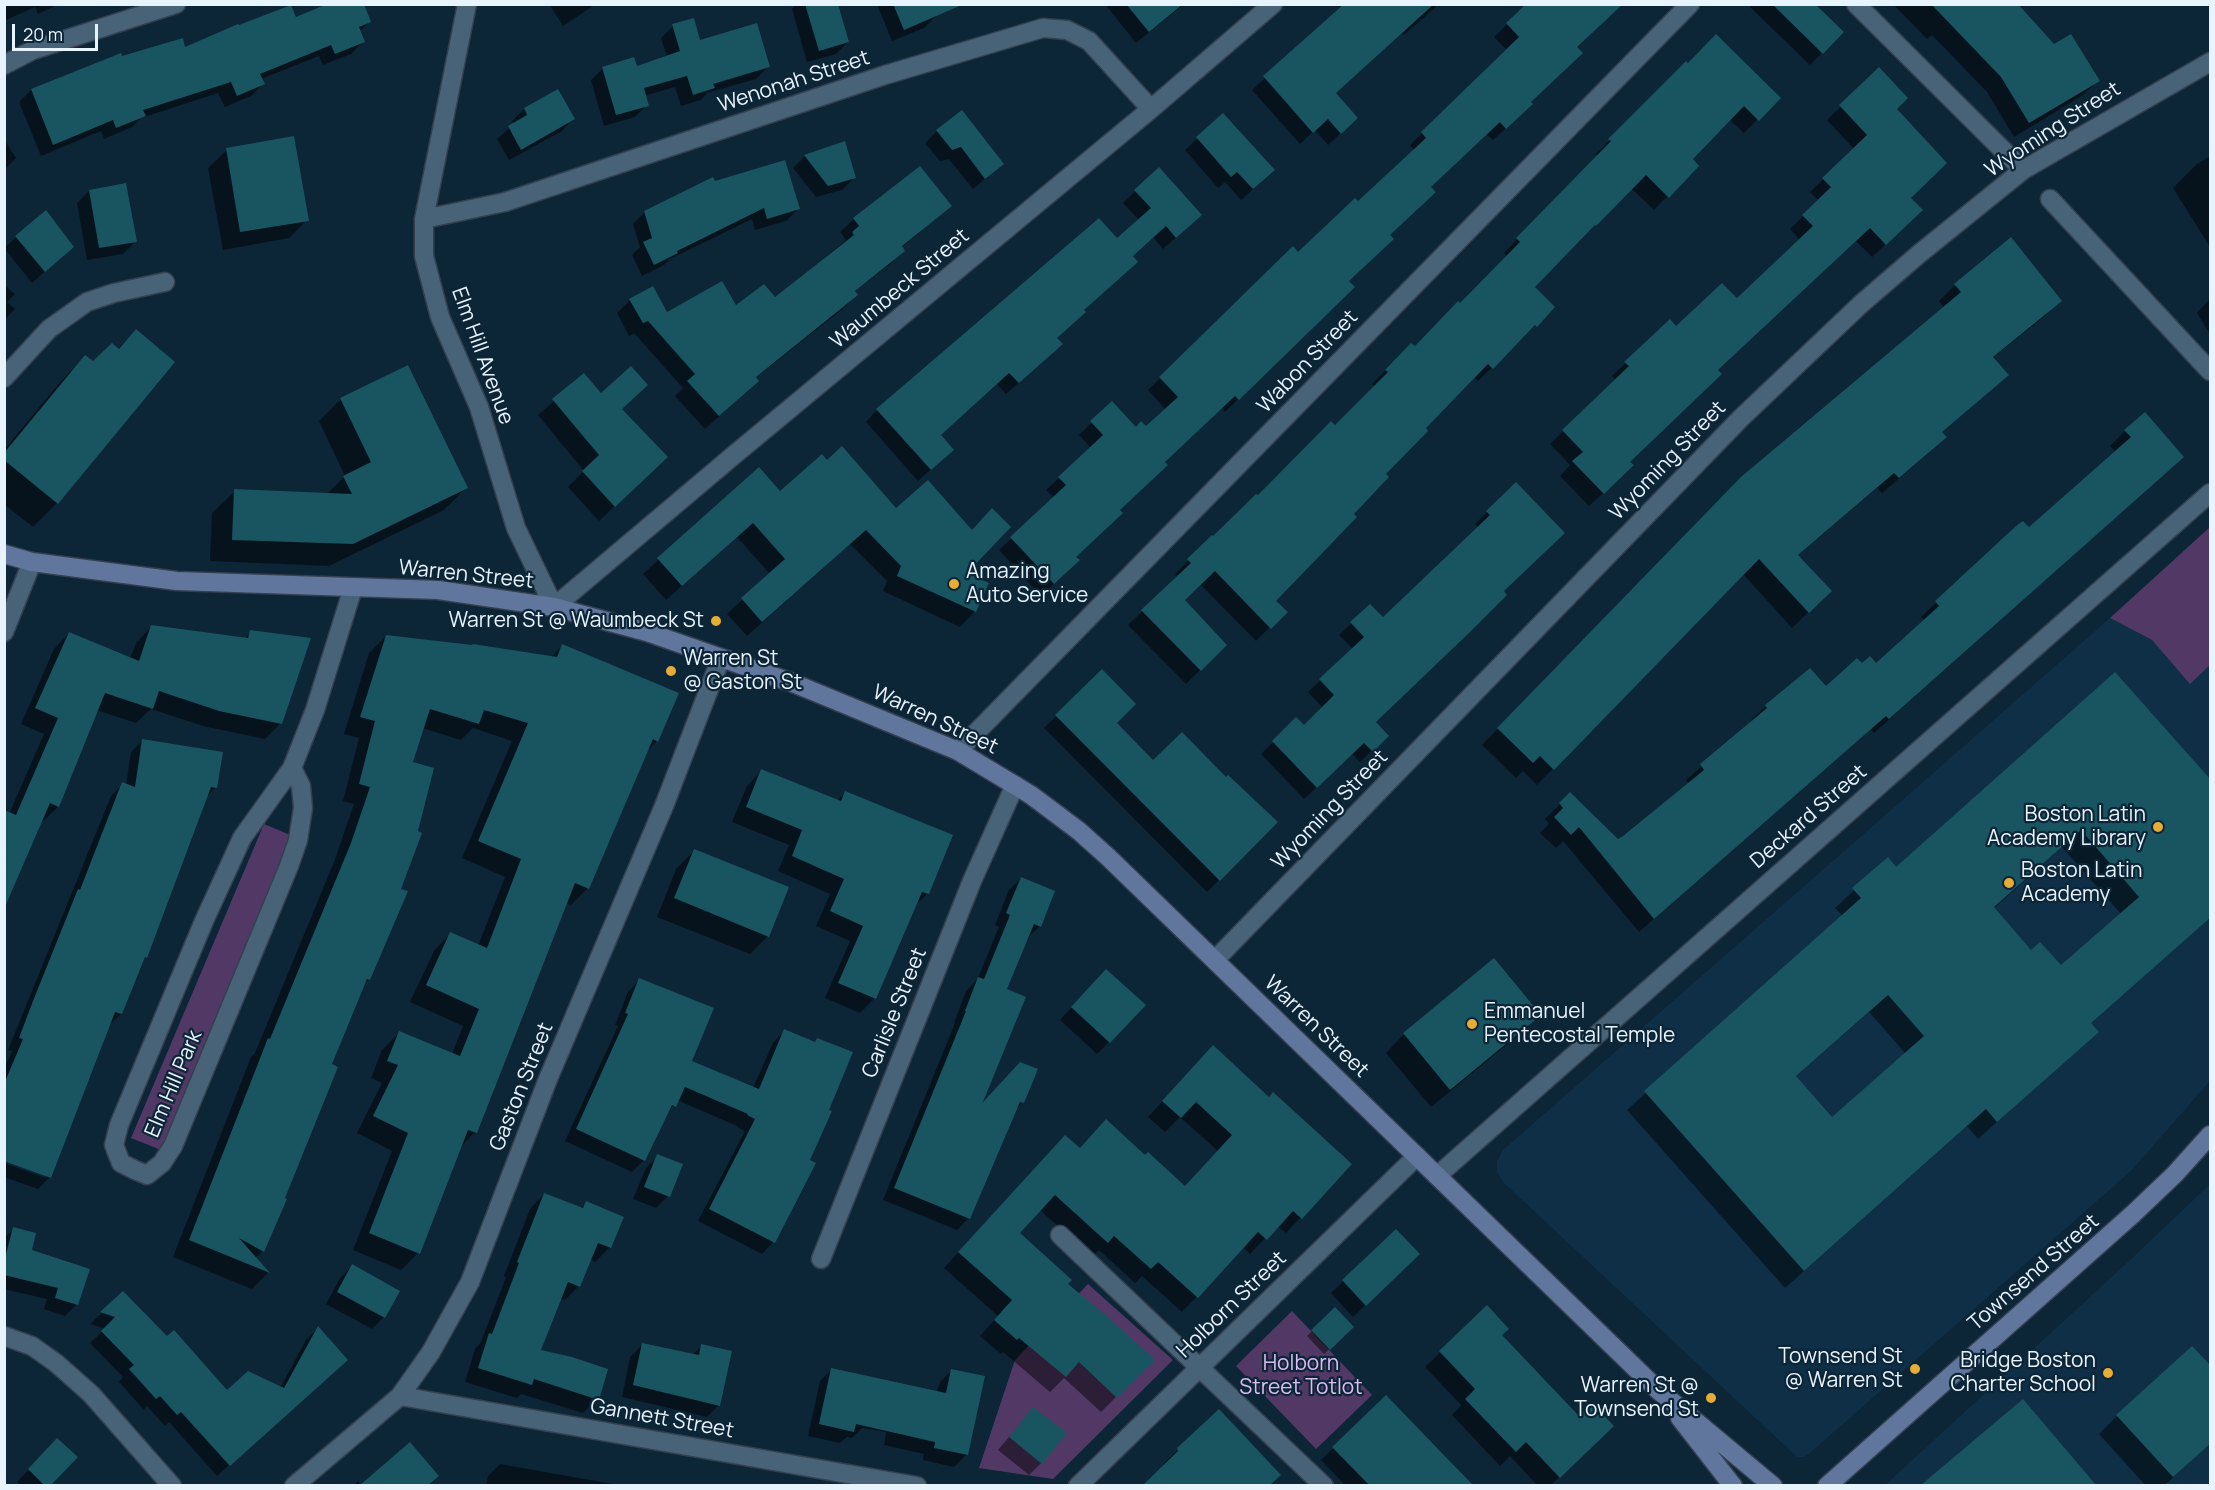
<!DOCTYPE html>
<html>
<head>
<meta charset="utf-8">
<style>
  body { margin:0 }
  #map { position:relative; width:2215px; height:1490px; overflow:hidden; background:#0c2537; font-family:Manrope,sans-serif }
  canvas { display:block }
  .frame { position:absolute; inset:0; border:6px solid #e7f3fd; pointer-events:none }
  .scale { position:absolute; left:12px; top:24px; width:86px; height:27px; box-sizing:border-box; border:3px solid #e7f3fd; border-top:0; padding-left:8px; font-size:18px; line-height:21px; white-space:nowrap; color:#e7f3fd; -webkit-text-stroke:4px #0c2537; paint-order:stroke }
</style>
</head>
<body>
<div id="map">
<canvas width="2215" height="1490"></canvas>
<div class="frame"></div>
<div class="scale">20 m</div>
</div>
<script>
const ctx = document.querySelector('canvas').getContext('2d');
ctx.lineJoin = 'round';
function fillPath(path, color) { ctx.fillStyle = color; ctx.fill(path, 'evenodd'); }
const poly = rows => new Path2D(rows.map(r => 'M' + r).join(''));
function strokePath(path, color, width, dash) { ctx.strokeStyle = color; ctx.lineWidth = width; ctx.lineCap = dash ? 'butt' : 'round'; ctx.setLineDash(dash || []); ctx.stroke(path); }
function write(font, color, halo, rows, align = 'center') {
  ctx.font = font + ' Manrope,sans-serif'; ctx.lineWidth = 4.5; ctx.setLineDash([]); ctx.textBaseline = 'middle'; ctx.strokeStyle = halo; ctx.fillStyle = color; for (const [text, x, y, turn = 0] of rows) {
    ctx.save(); ctx.translate(x, y); ctx.rotate((+turn || 0) * Math.PI / 180); ctx.textAlign = isNaN(turn) ? turn : align; if (halo) ctx.strokeText(text, 0, 0); ctx.fillText(text, 0, 0); ctx.restore();
  }
}
fillPath(poly([
  [2110,618,2152,640,2190,683,2210,665,2210,1081,2131,1171,1810,1453,1804,1457,1797,1457,1504,1183,1497,1172,1497,1161,1503,1150],
  [2210,1184,2210,1485,1884,1486,2129,1261]
]), '#0e2f46');
fillPath(poly([
  [2210,527,2210,665,2190,684,2152,640,2110,618],
  [264,824,295,837,161,1150,131,1138],
  [1088,1284,1173,1360,1053,1479,979,1468,1015,1360],
  [1292,1311,1372,1395,1316,1449,1236,1366]
]), '#523965');
fillPath(poly([
  [4,4,59,4,38,14,35,7,4,21],
  [549,4,596,4,563,26],
  [796,4,837,4,848,42,836,54,807,62,792,9],
  [877,4,931,4,936,16,924,28,892,41],
  [1105,4,1184,4,1136,43],
  [1346,4,1439,4,1404,35,1402,33,1334,94,1343,131,1328,145,1315,130,1300,144,1252,90],
  [1528,4,1576,48,1519,116,1493,140,1486,134,1429,187,1347,281,1352,287,1225,412,1222,408,1163,462,1075,557,1065,573,1041,596,999,550,1054,498,1046,490,1091,448,1079,435,1112,403,1136,429,1146,428,1166,410,1148,390,1293,248,1298,254,1358,203,1414,151,1410,145,1507,50,1494,37],
  [1752,4,1813,4,1842,32,1810,65,1750,7],
  [1893,4,2016,4,2054,46,2098,81,2083,95,2014,137,1987,92,1932,35,1927,39],
  [295,19,369,22,359,32,363,42,351,54,323,65,319,56,261,79,263,84,251,96,225,107,218,93,141,118,132,127,104,139,101,131,41,156,19,102,31,90,120,55,121,58,184,49],
  [673,26,699,42,768,67,756,79,707,93,701,100,681,106,675,87,644,96,647,105,635,117,604,126,591,80,603,68,636,67,667,57,661,38],
  [1686,63,1779,98,1744,133,1729,119,1690,159,1697,166,1654,210,1631,188,1533,288,1553,308,1478,381,1474,377,1423,428,1274,601,1285,612,1256,641,1200,584,1183,600,1225,645,1186,684,1128,625,1178,577,1175,574,1212,537,1213,538,1335,427,1375,387,1372,384,1411,345,1415,348,1460,305,1507,256,1504,253,1598,156,1596,154],
  [1879,69,1909,198,1908,223,1872,257,1856,241,1717,371,1629,462,1619,479,1589,506,1560,476,1570,465,1550,444,1616,380,1612,376,1669,321,1676,328,1737,300,1800,240,1790,229,1819,201,1810,192,1854,149,1827,120],
  [558,91,573,119,562,131,509,160,497,139,514,124,512,121,524,109],
  [1223,115,1261,182,1241,200,1225,182,1218,188,1185,150],
  [937,131,1002,164,973,189,949,159,940,161,925,143],
  [4,139,16,158,4,170],
  [844,143,854,178,842,190,816,197,793,168,805,156],
  [227,150,307,220,289,238,223,250,208,168],
  [2210,156,2210,247,2173,188,2197,164],
  [715,182,798,209,786,221,755,230,752,219,670,259,664,265,642,276,632,255,640,247,633,224,645,212],
  [89,191,135,242,123,254,87,260,77,203],
  [1135,191,1188,227,1163,249,1153,237,1131,257,1136,262,1083,311,1056,339,1049,356,1006,394,997,384,939,435,940,461,918,481,866,422,877,410,1117,240,1139,220,1123,203],
  [950,206,901,248,903,251,890,264,854,292,856,295,843,309,755,378,744,394,705,429,675,396,683,388,634,333,629,336,617,313,630,300,667,314,736,308,775,299,846,240,840,232,854,219],
  [45,212,72,247,32,283,4,248],
  [4,285,15,294,7,302,15,309,4,320],
  [1955,285,2060,300,2044,317,1992,358,2007,375,1941,433,1945,437,1929,453,1882,493,1877,488,1797,556,1814,607,1792,628,1743,574,1537,785,1523,771,1516,778,1482,745,1742,478,1944,308,1939,301],
  [2210,299,2210,334,2197,313],
  [136,331,57,503,33,527,4,504,4,450,61,381,85,357,93,363,117,350],
  [584,375,600,395,621,409,651,472,599,521,568,487,584,471,538,415],
  [341,399,466,488,444,510,329,566,210,561,212,513,235,491,327,494,345,476,319,421],
  [2125,431,2167,471,1874,733,1871,729,1639,932,1563,841,1556,848,1540,833,1549,824,1545,819,1570,794,1618,841,1689,784,1686,780,1753,722,1751,720,1766,706,1826,688,1862,665,1876,665,1925,621,1921,617,2017,527,2029,529,2116,452,2110,446],
  [759,469,780,493,896,510,964,574,987,584,975,611,960,627,883,591,887,581,850,544,747,636,727,614,770,574,737,537,666,600,643,574],
  [1516,484,1502,591,1374,722,1387,736,1360,762,1352,754,1304,799,1261,754,1296,719,1304,727,1323,708,1308,692,1353,649,1339,635,1370,606,1383,619,1479,528,1475,524],
  [151,627,244,639,251,632,280,724,265,739,203,726,151,709,136,723,96,710,58,807,42,822,9,814,44,734,21,724,54,649,69,633,130,659,136,643],
  [386,636,551,657,562,646,657,741,646,752,588,888,571,905,566,903,475,1132,460,1148,418,1253,401,1270,353,1250,392,1151,357,1133,382,1083,371,1078,382,1050,399,1033,452,1054,463,1026,410,1002,434,951,451,933,478,946,505,877,462,858,512,741,473,728,461,740,422,728,411,764,369,979,362,986,330,1065,263,1251,255,1258,268,1273,252,1289,173,1257,251,1057,255,1053,334,862,354,804,343,801,359,738,344,734,369,653],
  [1102,671,1115,723,1153,762,1226,779,1276,823,1207,892,1044,728],
  [143,740,216,787,205,798,146,957,141,961,121,1014,108,1026,50,1177,38,1189,4,1177,4,1163,46,1178,46,1175,4,1160,4,1069,12,1051,8,1050,111,796,123,784,126,785,131,752],
  [761,771,837,801,845,793,951,836,927,894,915,906,875,998,860,1013,825,998,850,941,816,926,830,894,778,871,789,845,732,822,747,786],
  [2210,783,2090,1024,2097,1032,1978,1139,1967,1126,1785,1288,1627,1110,1843,916,1835,908,1888,859,1895,869],
  [2062,847,2121,914,2061,967,2031,952,1993,909],
  [1869,1012,1906,1054,1832,1120,1795,1077],
  [694,851,768,936,750,954,657,917,676,869],
  [1021,878,1040,926,1028,938,1005,990,979,1106,1008,1076,1023,1102,1015,1110,969,1218,957,1230,883,1200,955,1023,954,1023,966,991,977,980,999,927,995,925,1009,890],
  [1494,961,1539,1015,1521,1033,1431,1107,1386,1053,1404,1034],
  [639,980,690,1062,753,1088,773,1043,784,1031,814,1043,817,1039,809,1160,814,1163,773,1242,762,1254,698,1221,745,1131,737,1127,737,1126,677,1100,665,1116,644,1160,632,1172,565,1141,618,1026,615,1025,628,992],
  [1094,983,1109,1042,1097,1054,1060,1020],
  [1198,1062,1269,1099,1350,1164,1286,1233,1277,1226,1250,1254,1243,1247,1182,1312,1142,1276,1135,1283,1099,1250,1092,1257,1040,1210,1018,1233,1066,1285,1153,1360,1101,1412,1064,1378,1050,1392,1003,1352,1001,1354,980,1336,998,1316,944,1268,1050,1152,1079,1150,1145,1157,1184,1188,1218,1151,1180,1117,1165,1132,1148,1117],
  [658,1156,668,1196,656,1208,633,1199,646,1168],
  [544,1194,580,1209,586,1203,610,1247,595,1262,590,1259,579,1286,565,1300,560,1299,539,1352,597,1399,583,1413,521,1394,517,1398,465,1382,475,1349,481,1342,506,1277,504,1276,530,1209],
  [14,1229,77,1304,65,1316,44,1309,47,1299,4,1289,4,1238],
  [1396,1231,1418,1254,1353,1317,1331,1293],
  [352,1266,384,1317,372,1329,326,1304,340,1278],
  [123,1293,167,1338,227,1392,280,1388,306,1340,318,1328,334,1371,217,1476,169,1422,165,1426,147,1406,144,1410,119,1382,123,1377,90,1343,105,1329,90,1324],
  [1487,1307,1500,1335,1597,1441,1550,1486,1538,1486,1510,1456,1500,1466,1452,1415,1461,1405,1425,1367],
  [1335,1309,1352,1327,1324,1354,1307,1336],
  [642,1345,692,1355,702,1346,719,1405,707,1417,622,1397,630,1357],
  [832,1369,937,1392,940,1382,952,1370,966,1455,954,1467,923,1460,924,1454,884,1445,886,1432,862,1428,852,1438,847,1437,840,1443,808,1436,820,1381],
  [1386,1397,1470,1485,1470,1486,1346,1486,1321,1460],
  [2022,1401,2094,1486,1923,1486],
  [1033,1409,1041,1463,1029,1475,998,1450],
  [2117,1416,2210,1442,2164,1486,2146,1486,2099,1434],
  [410,1444,437,1476,427,1486,363,1486],
  [1178,1450,1279,1475,1268,1486,1145,1486,1165,1466,1163,1464],
  [45,1452,76,1457,49,1486,20,1486,17,1482],
  [500,1464,624,1486,486,1486,488,1476],
  [358,1481,362,1486,353,1486]
]), '#0007');
fillPath(poly([
  [327,4,364,4,371,22,359,27,365,42,335,54,331,45,260,74,265,84,237,96,231,82,143,110,146,116,116,128,113,120,53,145,31,89,121,53,122,56,183,38,185,47,238,24,239,25,291,5,296,17],
  [805,4,838,4,849,42,819,51],
  [893,4,964,4,904,30],
  [1126,4,1183,4,1149,32],
  [1344,4,1434,4,1336,93,1358,118,1341,134,1328,119,1313,133,1263,76],
  [1526,4,1623,4,1577,47,1583,53,1531,102,1533,104,1506,129,1500,122,1431,187,1436,192,1390,235,1394,239,1349,281,1355,287,1239,400,1235,396,1165,462,1168,465,1120,510,1123,513,1076,557,1080,560,1054,584,1010,537,1066,485,1058,477,1103,435,1090,421,1112,401,1136,427,1141,421,1146,426,1178,397,1159,377,1293,246,1298,252,1355,198,1358,201,1426,138,1421,132,1519,37,1506,23],
  [1772,4,1815,4,1844,32,1823,54],
  [1931,4,2018,4,2054,44,2071,34,2100,81,2029,123,2001,77],
  [694,18,700,40,757,23,770,67,713,84,715,88,693,95,687,76,644,88,649,106,616,115,602,67,634,57,637,66,680,51,672,24],
  [1716,34,1781,98,1759,121,1744,106,1693,159,1699,166,1669,198,1646,175,1596,226,1595,225,1535,287,1555,307,1537,327,1535,325,1493,369,1488,364,1426,428,1428,431,1386,474,1389,477,1354,514,1357,517,1276,601,1288,612,1271,629,1215,571,1185,600,1227,645,1201,671,1141,610,1191,563,1187,559,1212,535,1213,536,1256,494,1258,495,1331,421,1335,425,1388,372,1385,370,1411,343,1415,346,1458,301,1460,303,1520,242,1516,238,1611,141,1608,139,1686,61,1688,63],
  [1879,67,1908,98,1897,109,1947,163,1911,198,1923,210,1886,245,1870,228,1718,370,1722,374,1630,462,1634,465,1604,494,1572,461,1583,452,1562,430,1629,366,1624,362,1670,319,1676,326,1722,283,1737,298,1813,226,1802,215,1831,187,1822,178,1867,135,1839,105],
  [558,89,575,119,521,150,508,126,527,115,524,108],
  [962,110,1004,164,985,179,961,147,952,150,936,130],
  [1223,113,1275,170,1253,189,1237,172,1231,177,1196,137],
  [294,136,309,221,240,232,226,148],
  [845,141,856,178,828,186,804,155],
  [785,160,800,209,767,219,764,208,677,251,678,253,654,265,643,242,652,238,644,211,713,177,715,181],
  [920,166,952,206,902,246,905,251,855,291,858,295,756,377,759,381,719,416,687,381,695,374,648,321,643,323,629,299,653,286,667,312,722,281,736,305,764,284,775,297,854,235,852,232,859,226,853,218],
  [1159,167,1202,215,1176,238,1166,226,1133,256,1138,262,1084,310,1086,312,1057,338,1063,344,1019,383,1009,373,941,435,954,450,931,470,876,409,1099,218,1117,238,1151,208,1134,190],
  [126,183,137,242,99,248,89,190],
  [46,210,74,247,45,272,15,236],
  [2011,237,2062,301,1993,357,2009,375,1942,432,1947,437,1899,478,1894,473,1798,555,1832,591,1809,613,1759,559,1554,770,1540,756,1533,763,1497,728,1741,477,1961,292,1954,284],
  [136,329,175,362,58,504,4,460,4,453,85,355,93,361,112,343,119,349],
  [408,365,468,488,353,544,232,540,234,489,352,494,343,476,371,462,340,398],
  [631,366,648,385,622,409,668,457,615,507,582,471,599,455,552,399,584,373,601,393],
  [2145,412,2184,457,1889,719,1886,716,1654,919,1579,827,1571,835,1554,817,1563,808,1559,803,1570,792,1618,839,1623,836,1704,770,1700,764,1767,708,1765,705,1810,668,1826,686,1857,658,1862,663,1870,656,1876,663,1939,606,1935,601,2016,526,2023,521,2029,527,2131,437,2124,430],
  [842,446,896,508,928,480,972,530,992,508,1011,527,967,573,989,583,976,612,897,576,901,566,866,530,762,622,741,598,785,559,753,523,682,586,657,558,759,467,780,491,822,454,827,460],
  [1516,482,1565,533,1504,591,1507,595,1471,631,1376,722,1389,736,1373,752,1364,743,1317,788,1272,741,1296,717,1304,725,1334,695,1319,679,1364,637,1350,622,1370,604,1383,617,1490,515,1486,511],
  [151,625,248,638,250,630,311,638,282,724,219,711,159,691,153,709,105,693,59,807,50,803,4,909,4,810,16,815,58,718,35,708,69,632,139,661],
  [386,635,472,645,473,644,557,657,562,644,679,693,658,742,653,739,589,889,575,883,477,1133,468,1130,420,1254,369,1233,408,1133,373,1116,398,1065,387,1061,399,1031,460,1056,479,1009,426,985,450,932,487,948,521,859,478,841,528,723,484,710,479,724,430,709,413,762,434,768,418,831,422,833,401,889,408,891,370,980,367,979,332,1064,338,1067,285,1198,287,1199,264,1252,239,1238,270,1273,189,1240,268,1038,270,1039,351,843,370,787,359,784,375,721,360,717],
  [1102,669,1136,704,1117,723,1153,760,1182,732,1226,777,1228,775,1278,822,1220,881,1055,715],
  [2115,672,2211,780,2211,917,2091,1023,2099,1032,1997,1122,1986,1109,1804,1271,1644,1091,1861,898,1852,888,1888,857,1896,867],
  [2081,830,2139,897,2061,965,2040,942,2031,950,1994,907],
  [1888,995,1924,1036,1832,1117,1796,1076],
  [142,739,223,752,217,788,211,787,147,958,145,957,122,1014,115,1012,51,1178,4,1161,4,1084,23,1039,19,1038,33,1001,78,889,80,890,122,782,135,787],
  [761,769,841,801,845,791,953,835,929,894,922,892,876,999,838,983,863,926,830,911,844,879,792,856,802,830,746,807],
  [694,849,789,887,769,937,674,898],
  [1021,877,1055,891,1041,927,1034,924,1007,989,1026,997,983,1102,1020,1062,1038,1069,1024,1103,1020,1102,970,1219,894,1188,966,1011,965,1011,978,977,984,979,1010,915,1006,913],
  [1494,958,1541,1015,1450,1090,1403,1033],
  [1106,969,1146,1005,1110,1043,1071,1007],
  [639,978,714,1008,692,1061,759,1089,784,1029,815,1042,817,1038,853,1052,829,1110,832,1111,810,1160,816,1163,775,1243,709,1209,755,1119,747,1115,748,1114,685,1087,676,1107,672,1105,645,1161,576,1129,628,1014,625,1013],
  [1213,1045,1269,1097,1273,1092,1352,1164,1302,1219,1293,1211,1267,1240,1258,1232,1198,1298,1158,1262,1151,1269,1114,1236,1108,1243,1055,1195,1020,1233,1072,1280,1068,1284,1109,1318,1155,1360,1117,1398,1079,1362,1066,1377,1019,1338,1017,1340,994,1320,1012,1300,958,1252,1065,1135,1080,1148,1106,1119,1145,1155,1148,1152,1185,1186,1232,1135,1196,1102,1181,1118,1162,1101],
  [657,1154,683,1164,670,1197,644,1187],
  [544,1193,583,1208,586,1201,624,1217,611,1248,598,1243,580,1287,568,1282,541,1350,572,1357,608,1369,599,1400,534,1379,532,1385,478,1368,489,1333,492,1334,519,1263,517,1262],
  [13,1227,36,1233,32,1250,90,1269,78,1305,55,1298,58,1288,4,1275,4,1262],
  [1396,1229,1420,1254,1366,1306,1342,1280],
  [352,1264,400,1291,385,1318,337,1292],
  [123,1291,167,1336,174,1330,227,1390,248,1371,284,1388,318,1326,348,1360,230,1466,181,1412,177,1415,160,1396,156,1399,129,1369,134,1365,101,1331,115,1317,100,1312],
  [1487,1305,1509,1329,1502,1335,1579,1416,1592,1403,1614,1426,1560,1478,1526,1442,1516,1452,1465,1399,1475,1389,1439,1351],
  [1335,1307,1354,1327,1330,1350,1311,1330],
  [642,1343,699,1355,701,1344,732,1351,720,1406,633,1385],
  [2192,1346,2211,1366,2211,1443,2173,1477,2116,1415],
  [831,1368,946,1393,951,1369,985,1376,968,1455,934,1448,935,1442,856,1424,854,1432,819,1424],
  [1386,1395,1438,1449,1473,1485,1369,1485,1332,1447],
  [2023,1399,2096,1485,1921,1485],
  [1033,1407,1067,1433,1042,1464,1009,1437],
  [1219,1409,1281,1475,1270,1485,1143,1485,1178,1451,1177,1448],
  [57,1438,78,1457,51,1485,44,1485,28,1469],
  [410,1442,439,1476,428,1485,360,1485]
]), '#185560');
const street = poly([
  [467,4,424,219,424,256,440,317,479,407,516,528,554,607,734,455,1151,109,1273,4],
  [1856,4,2023,170],
  [4,65,33,50,176,4],
  [2050,199,2210,371],
  [424,219,505,202,885,75,1043,28,1067,30,1089,41,1151,109],
  [4,378,49,329,87,302,114,293,165,282],
  [4,632,32,562],
  [958,751,1690,4],
  [292,768,301,786,303,808,298,840,289,866,173,1146,162,1163,147,1175,135,1170,121,1163,114,1145,119,1125,204,921,242,838,292,768,315,710,353,588],
  [1215,960,1741,418,1861,304,1919,254,2023,170,2210,62],
  [1437,1176,2210,493],
  [1060,1235,1324,1486],
  [821,1259,972,881,1015,785],
  [4,1336,32,1346,56,1363,91,1394,172,1486],
  [400,1396,917,1486],
  [294,1486,400,1396,431,1352,470,1282,548,1079,664,806,721,658],
  [1078,1486,1417,1156]
]);
const secondary = poly([
  [4,554,32,562,177,581,438,590,554,607,647,632,793,683,958,751,1031,795,1079,831,1108,857,1658,1390,1773,1486],
  [1680,1418,1733,1486],
  [1827,1486,2133,1214,2175,1174,2210,1135]
]);
strokePath(street, '#33404f', 21);
strokePath(secondary, '#33404f', 21);
strokePath(street, '#486278', 18);
strokePath(secondary, '#61769c', 18);
for (const [x, y, r, color] of [
  [954,584,6,"#e6ac36"],
  [716,621,6,"#e6ac36"],
  [671,671,6,"#e6ac36"],
  [2158,827,6,"#e6ac36"],
  [2009,883,6,"#e6ac36"],
  [1472,1024,6,"#e6ac36"],
  [1915,1369,6,"#e6ac36"],
  [2108,1373,6,"#e6ac36"],
  [1711,1398,6,"#e6ac36"]
]) { const dot = new Path2D(); dot.arc(x, y, r, 0, 2 * Math.PI); ctx.fillStyle = color; ctx.fill(dot); strokePath(dot, '#0c2537', 2); }
write('21px', '#e7f3fd', '#0c2537', [
  ["Wenonah Street",794,82,-18],
  ["Wyoming Street",2053,130,-33],
  ["Waumbeck Street",900,289,-40],
  ["Elm Hill Avenue",482,356,70],
  ["Wabon Street",1308,362,-46],
  ["Wyoming Street",1668,461,-46],
  ["Warren Street",466,575,6],
  ["Warren Street",935,720,25],
  ["Wyoming Street",1330,810,-46],
  ["Deckard Street",1809,817,-41],
  ["Carlisle Street",895,1013,-68],
  ["Warren Street",1316,1027,44],
  ["Elm Hill Park",174,1084,-67],
  ["Gaston Street",522,1087,-68],
  ["Townsend Street",2034,1273,-41],
  ["Holborn Street",1232,1305,-44],
  ["Gannett Street",662,1419,10]
]);
write('21px', '#e7f3fd', '#0c2537', [
  ["Amazing",966,572,"left"],
  ["Auto Service",966,596,"left"],
  ["Warren St @ Waumbeck St",704,621],
  ["Warren St",683,659,"left"],
  ["@ Gaston St",683,683,"left"],
  ["Boston Latin",2146,815],
  ["Academy Library",2146,839],
  ["Boston Latin",2021,871,"left"],
  ["Academy",2021,895,"left"],
  ["Emmanuel",1484,1012,"left"],
  ["Pentecostal Temple",1484,1036,"left"],
  ["Townsend St",1903,1357],
  ["@ Warren St",1903,1381],
  ["Bridge Boston",2096,1361],
  ["Charter School",2096,1385],
  ["Warren St @",1699,1386],
  ["Townsend St",1699,1410]
], 'right');
write('21px', '#dabcf3', '#0c2537', [
  ["Holborn",1301,1364],
  ["Street Totlot",1301,1388]
]);
</script>
</body>
</html>
